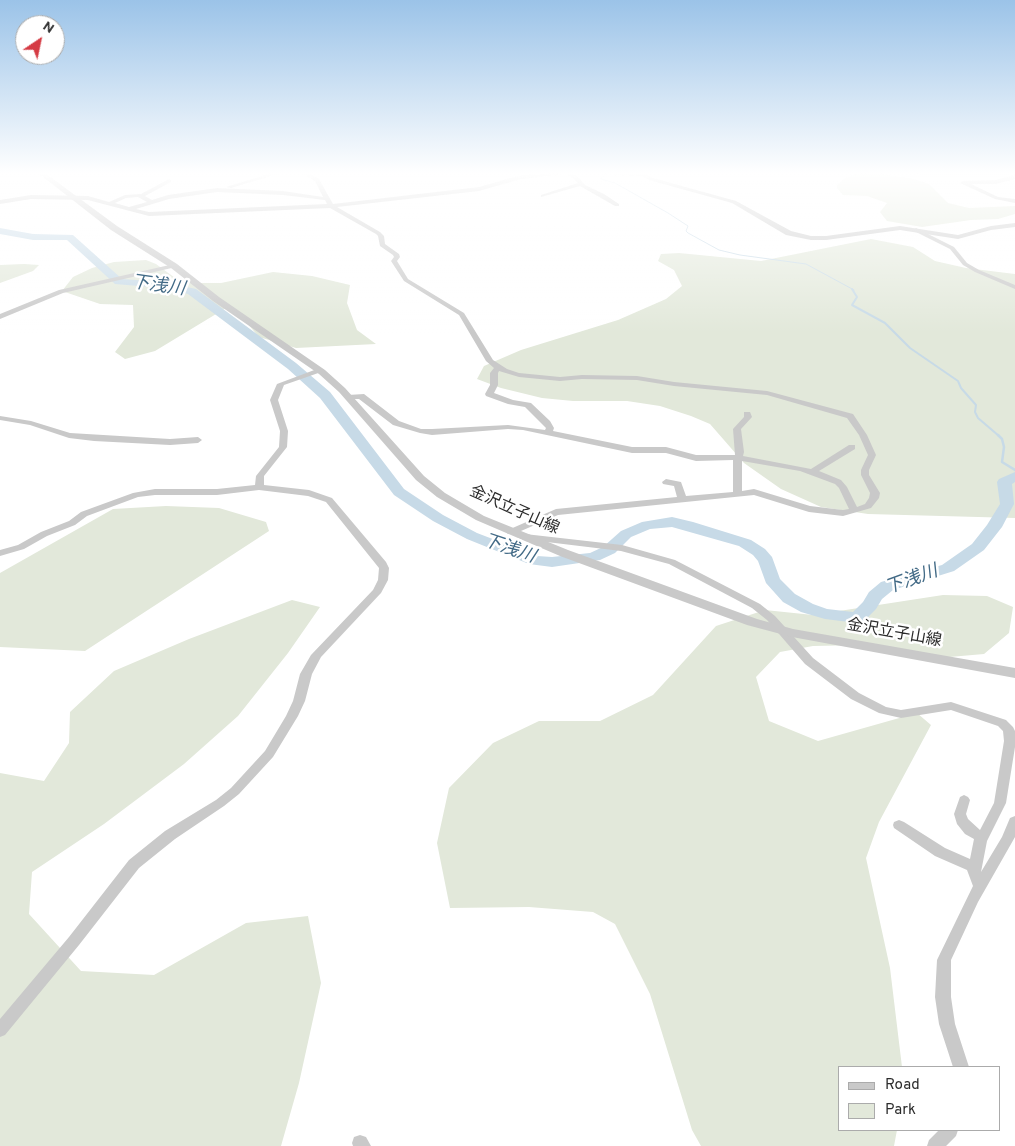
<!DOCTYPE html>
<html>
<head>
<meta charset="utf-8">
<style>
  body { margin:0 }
  #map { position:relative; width:1015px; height:1146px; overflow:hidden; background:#fff; font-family:Overpass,sans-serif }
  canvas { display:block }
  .legend { position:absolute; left:838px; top:1066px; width:162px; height:65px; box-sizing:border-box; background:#fff; border:1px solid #ababab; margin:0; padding:6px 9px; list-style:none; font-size:15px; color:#2c2c2c }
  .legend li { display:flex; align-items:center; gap:10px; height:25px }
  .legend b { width:25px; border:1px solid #ababab }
  .north { position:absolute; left:15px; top:15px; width:50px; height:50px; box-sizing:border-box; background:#fff; border:1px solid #ababab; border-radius:50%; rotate:34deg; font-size:14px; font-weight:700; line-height:20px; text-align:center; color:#2c2c2c }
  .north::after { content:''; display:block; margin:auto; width:18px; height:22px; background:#d53b44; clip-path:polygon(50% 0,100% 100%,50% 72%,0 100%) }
</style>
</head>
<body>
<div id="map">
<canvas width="1015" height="1146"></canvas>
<ul class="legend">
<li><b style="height:6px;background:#c9c9c9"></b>Road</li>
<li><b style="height:14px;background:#e2e8da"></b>Park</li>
</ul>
<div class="north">N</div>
</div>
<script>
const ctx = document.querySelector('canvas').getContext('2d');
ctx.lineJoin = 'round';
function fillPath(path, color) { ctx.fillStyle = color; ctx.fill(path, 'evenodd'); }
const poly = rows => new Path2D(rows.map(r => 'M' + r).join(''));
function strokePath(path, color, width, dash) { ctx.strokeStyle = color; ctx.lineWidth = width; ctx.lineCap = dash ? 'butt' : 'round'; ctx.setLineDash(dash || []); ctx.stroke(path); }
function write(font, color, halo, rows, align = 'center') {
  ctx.font = font + ' Overpass,"Noto Sans JP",sans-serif'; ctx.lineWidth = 5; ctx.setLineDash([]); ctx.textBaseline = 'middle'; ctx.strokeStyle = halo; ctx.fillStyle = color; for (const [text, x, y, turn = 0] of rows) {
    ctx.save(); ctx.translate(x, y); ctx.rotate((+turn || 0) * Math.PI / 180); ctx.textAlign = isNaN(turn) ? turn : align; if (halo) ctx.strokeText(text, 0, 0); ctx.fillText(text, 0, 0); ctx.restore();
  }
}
fillPath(poly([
  [876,173,914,179,929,184,948,203,969,208,1015,206,1015,214,998,219,971,220,922,227,887,221,880,212,887,203,867,196,843,195,837,188,837,185,845,178,856,174],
  [871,239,913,247,935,261,966,268,1015,274,1015,518,868,514,821,507,781,489,744,463,710,424,691,416,660,406,627,401,573,401,542,398,501,388,477,379,484,366,521,350,618,320,666,299,682,286,674,270,658,261,661,254,679,253,761,261],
  [146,260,156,264,182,283,221,283,273,272,312,276,350,285,347,303,357,330,376,344,296,348,259,337,241,316,226,308,155,351,125,359,115,352,134,327,133,305,100,304,62,291,73,277,92,268,114,262],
  [24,264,39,265,33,271,0,283,0,265],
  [166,506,219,508,266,522,269,531,85,651,0,647,0,573,113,509],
  [943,595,987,596,1013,607,1009,633,984,654,938,658,861,645,813,646,780,652,756,677,769,721,818,741,917,713,931,725,879,822,866,858,890,968,902,1067,839,1067,839,1130,897,1130,894,1146,701,1146,692,1130,650,994,615,924,593,912,529,907,450,908,437,843,449,788,493,743,539,721,600,721,653,695,716,626,765,610,813,615],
  [292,600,320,607,288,653,238,716,184,764,104,824,32,872,29,914,81,971,154,975,246,923,308,916,321,983,299,1083,281,1146,0,1146,0,773,44,781,69,743,70,712,114,671,189,639]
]), '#e2e8da');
strokePath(poly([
  [605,173,601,179,615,183,668,213,688,226,686,231,688,233,719,250,740,255,806,264,854,290]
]), '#c7dae7', 1);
strokePath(poly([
  [852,289,857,297,852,305,885,323,910,348,958,381,961,388,976,405,975,412,978,418,999,436]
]), '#c7dae7', 2);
strokePath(poly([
  [998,435,1002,439,1004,447,1002,462,1015,470]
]), '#c7dae7', 2.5);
fillPath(poly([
  [0,228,33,234,73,235,122,279,163,282,196,289,296,363,330,392,404,489,443,515,477,533,537,556,552,557,590,553,603,547,621,531,642,522,672,517,693,522,751,540,765,549,772,557,780,579,795,594,813,604,827,609,853,612,863,602,869,592,881,582,942,565,972,544,987,525,1000,504,997,482,999,479,1015,472,1015,482,1012,484,1014,504,1002,527,984,550,954,571,893,590,882,599,876,609,863,622,857,623,825,619,801,612,783,602,766,583,758,561,753,555,739,546,672,527,650,529,631,537,615,553,600,560,552,567,529,564,467,539,433,521,394,495,320,398,288,369,188,294,163,288,115,284,67,240,33,240,0,234,0,228]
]), '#c7dae7');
fillPath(poly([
  [272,173,281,173,231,188,226,187,272,173],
  [302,173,309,173,319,179,333,204,479,187,521,175,571,173,577,176,585,185,604,194,619,204,619,206,615,206,580,186,541,197,541,195,578,183,573,178,565,174,521,179,479,191,337,207,380,232,384,236,385,244,399,254,400,257,397,261,408,279,464,313,493,360,507,369,519,373,560,377,582,375,637,376,674,382,767,391,853,414,867,435,876,455,869,470,869,475,880,493,879,498,871,508,843,516,809,512,754,495,558,515,514,534,508,534,506,532,508,530,556,509,677,497,674,486,663,484,662,482,666,479,681,482,686,496,733,492,733,460,696,461,666,453,632,453,523,430,508,429,432,435,420,433,393,425,359,399,345,399,345,395,348,395,364,394,399,421,421,429,432,429,508,425,545,430,546,428,525,407,508,404,486,396,485,394,490,385,490,373,494,368,486,361,459,315,404,281,391,261,394,257,393,255,380,246,378,236,376,234,330,208,149,216,88,200,31,199,0,204,0,200,31,195,88,196,109,202,125,195,141,194,169,179,171,180,171,182,145,196,152,200,168,195,217,188,283,191,323,197,315,181,302,173],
  [217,192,283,195,325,200,327,204,149,212,136,209,169,199,217,192],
  [138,197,147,202,129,207,115,203,126,198,138,197],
  [499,371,519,377,560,381,582,379,637,380,674,386,767,395,847,418,859,435,868,455,861,470,861,475,870,493,869,498,865,504,857,507,847,487,841,480,819,471,855,449,855,445,849,445,811,469,743,456,744,452,741,429,752,417,750,412,744,412,744,417,733,429,735,455,696,455,666,447,632,447,553,431,554,428,550,421,531,403,513,400,494,393,498,385,498,373,499,371],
  [742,461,800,471,835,484,839,488,849,509,843,510,810,506,754,489,742,491,742,461],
  [610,173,642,173,643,174,640,176,613,175,610,173],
  [917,173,1012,173,1009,175,920,175,917,173],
  [1015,175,1015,179,996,184,971,184,998,197,1015,199,1015,203,995,199,960,183,963,181,996,180,1015,175],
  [916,228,954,247,967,263,979,270,1015,285,1015,289,975,272,963,265,950,249,914,231,913,230,916,228],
  [174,264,177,266,176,267,63,293,0,319,0,314,59,290,174,264],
  [317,369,323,369,324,371,284,385,278,400,288,431,287,447,264,476,264,485,309,490,332,498,386,562,389,568,388,580,381,593,321,657,312,674,305,701,298,716,273,757,239,794,224,806,175,839,139,868,79,945,5,1035,0,1037,0,1019,69,937,129,860,165,831,216,800,231,788,265,751,286,716,293,701,300,674,311,655,373,590,378,580,379,568,326,502,308,496,259,490,217,495,155,495,138,497,87,516,75,525,47,536,24,549,0,556,0,550,18,545,41,532,69,521,81,512,133,493,155,489,217,489,255,485,256,476,279,447,280,431,270,400,277,384,317,369],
  [0,416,31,421,70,433,170,439,198,437,202,440,198,443,170,445,94,441,69,438,30,425,0,420,0,416],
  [525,534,622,545,675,560,760,604,775,616,813,658,859,693,886,707,901,710,951,702,1006,720,1013,727,1015,731,1015,747,1006,803,987,841,981,872,1002,837,1010,818,1015,816,1015,837,978,902,951,960,951,997,955,1024,969,1067,953,1067,939,1024,935,997,937,960,973,886,967,870,935,856,894,828,893,825,894,822,899,820,904,822,945,848,970,859,974,839,965,834,957,824,954,814,960,797,964,795,968,797,970,800,966,814,968,819,980,830,994,803,1004,741,1003,731,998,726,951,710,901,718,879,713,851,699,805,664,767,620,752,608,669,564,621,551,522,539,520,537,522,535,525,534],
  [939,1130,958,1130,956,1136,946,1146,927,1146,929,1140,939,1130],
  [360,1135,366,1137,371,1146,353,1146,352,1143,354,1137,360,1135]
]), '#c9c9c9');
fillPath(poly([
  [38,173,45,173,117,226,177,264,219,297,325,370,345,388,424,476,445,493,484,516,568,550,757,619,793,629,1015,668,1015,678,792,637,747,625,560,556,476,520,437,497,416,480,339,392,319,374,213,301,171,268,111,230,38,173],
  [637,173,645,173,653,178,736,201,791,231,811,236,826,236,900,226,958,235,991,226,1015,223,1015,227,991,230,958,239,900,230,826,240,811,240,786,235,732,203,649,180,637,173]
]), '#c9c9c9');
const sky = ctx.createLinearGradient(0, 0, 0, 333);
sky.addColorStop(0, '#9bc3e8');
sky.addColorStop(0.52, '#fff');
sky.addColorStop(1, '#ffffff00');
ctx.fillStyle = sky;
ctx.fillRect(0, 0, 1015, 333);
write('16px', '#2c2c2c', '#fff', [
  ["金沢立子山線",514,511,24],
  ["金沢立子山線",894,634,10]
]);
write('italic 18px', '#426a86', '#fff', [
  ["下浅川",158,287,8],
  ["下浅川",509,550,19],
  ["下浅川",912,581,-20]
]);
</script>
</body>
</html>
